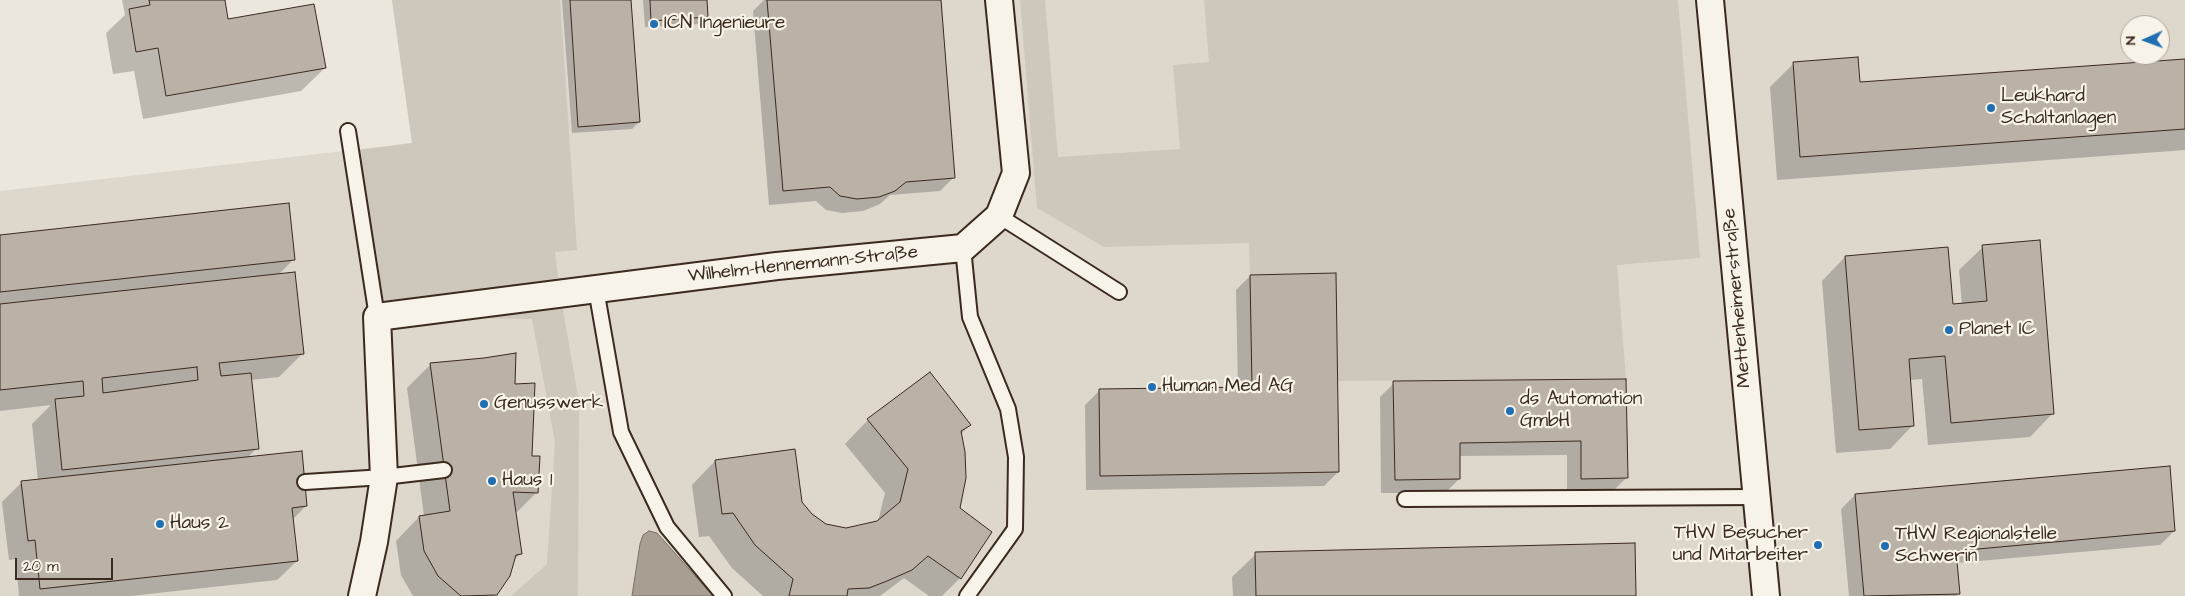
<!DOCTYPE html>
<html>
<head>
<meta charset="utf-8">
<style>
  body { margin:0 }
  #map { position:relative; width:2185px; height:596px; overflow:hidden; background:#ece7dc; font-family:"Architects Daughter",sans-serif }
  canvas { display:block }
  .north { position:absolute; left:2120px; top:15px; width:50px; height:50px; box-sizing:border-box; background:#f7f3e8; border:1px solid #aca397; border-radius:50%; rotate:268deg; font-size:14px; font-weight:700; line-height:20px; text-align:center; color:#3b2a1e }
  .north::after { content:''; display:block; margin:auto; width:18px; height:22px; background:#1f6fb2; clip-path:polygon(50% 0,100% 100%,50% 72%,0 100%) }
  .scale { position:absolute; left:15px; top:558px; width:98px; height:22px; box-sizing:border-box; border:2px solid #3b2a1e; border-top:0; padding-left:6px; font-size:15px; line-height:18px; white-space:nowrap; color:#3b2a1e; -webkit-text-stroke:4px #f7f3e8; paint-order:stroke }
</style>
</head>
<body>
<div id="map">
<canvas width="2185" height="596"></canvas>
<div class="north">N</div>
<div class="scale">20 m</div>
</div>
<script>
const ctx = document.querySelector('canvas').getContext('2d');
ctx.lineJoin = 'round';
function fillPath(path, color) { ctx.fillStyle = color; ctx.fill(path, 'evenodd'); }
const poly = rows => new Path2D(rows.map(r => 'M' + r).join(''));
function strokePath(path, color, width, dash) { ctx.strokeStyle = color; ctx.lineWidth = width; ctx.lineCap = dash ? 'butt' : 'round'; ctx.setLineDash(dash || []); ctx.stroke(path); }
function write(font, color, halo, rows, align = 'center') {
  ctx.font = font + ' "Architects Daughter",sans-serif'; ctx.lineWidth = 4.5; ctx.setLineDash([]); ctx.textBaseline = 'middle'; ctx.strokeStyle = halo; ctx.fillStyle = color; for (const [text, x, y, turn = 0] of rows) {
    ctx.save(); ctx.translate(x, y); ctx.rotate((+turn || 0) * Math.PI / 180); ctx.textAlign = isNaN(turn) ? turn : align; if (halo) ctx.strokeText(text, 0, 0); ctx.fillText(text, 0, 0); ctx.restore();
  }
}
fillPath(poly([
  [392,0,2185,0,2185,596,0,596,0,191,412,143],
  [2130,25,2160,25,2160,55,2130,55]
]), '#ddd7cc');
fillPath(poly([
  [392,0,560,0,577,250,555,252,560,293,579,402,578,596,511,596,547,564,555,442,532,319,377,317,351,151,412,143],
  [1020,0,1045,0,1058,157,1180,149,1173,65,1209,62,1204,0,1678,0,1700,258,1617,265,1626,379,1338,381,1336,273,1250,275,1249,243,1104,247,1037,208]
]), '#cec8bc');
const water = poly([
  [649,531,657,533,713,596,632,596,640,544,643,535,649,531]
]);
fillPath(water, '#a89f93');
strokePath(water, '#7c7064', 1);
fillPath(poly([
  [122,0,223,0,227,20,325,68,301,91,143,119,134,71,113,74,106,33,125,15],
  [562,0,630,0,639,122,632,129,572,133],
  [643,0,706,0,707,17,700,24,645,27],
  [764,0,940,0,954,177,940,191,890,195,880,204,863,211,842,213,826,210,816,201,769,205,753,11],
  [2185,60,2185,150,1777,180,1770,87,1794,63,1859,84],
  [0,236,294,259,278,275,302,354,279,377,250,380,257,448,247,458,306,506,292,520,297,561,277,580,130,596,19,596,16,559,9,560,2,502,22,482,38,481,32,424,51,405,0,411],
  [1983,247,2053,413,2030,437,1928,445,1922,379,1909,380,1913,425,1890,449,1836,453,1822,281,1845,257,1951,306,1962,305,1959,270],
  [1250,276,1338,472,1324,486,1086,490,1085,405,1099,391,1238,389,1236,290],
  [431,364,514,385,537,492,515,514,521,553,513,561,494,596,413,596,401,575,396,541,419,517,424,516,407,388],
  [1625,380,1626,478,1612,492,1567,492,1567,455,1459,456,1459,479,1445,493,1381,493,1380,397,1394,383],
  [868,420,970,425,961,434,960,578,942,596,929,596,904,578,880,596,763,596,732,568,709,536,699,537,692,485,715,461,811,515,826,525,846,529,878,521,885,493,845,444],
  [1855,495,2174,531,2160,545,1956,563,1959,594,1956,596,1849,596,1841,509],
  [1256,554,1635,596,1233,596,1232,577]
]), '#0003');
const building = poly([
  [149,0,225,0,228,19,314,4,326,68,166,96,158,48,136,52,129,9,150,5,149,0],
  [570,0,631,0,640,122,578,127,570,0],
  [650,0,707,0,708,17,651,21,650,0],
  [767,0,941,0,955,178,906,182,895,191,879,197,857,199,840,196,830,187,783,191,767,0],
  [1858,57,1860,82,2185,59,2185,129,1800,157,1793,62,1858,57],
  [289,203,295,260,0,292,0,235,289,203],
  [2040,240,2054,414,1951,423,1945,356,1909,359,1914,426,1859,430,1845,256,1948,247,1953,304,1987,301,1982,245,2040,240],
  [295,272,304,354,219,363,221,376,251,373,259,449,62,470,55,399,84,396,83,381,0,390,0,304,295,272],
  [197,367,198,380,103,393,102,378,197,367],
  [1336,273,1339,472,1100,476,1099,389,1252,387,1250,275,1336,273],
  [516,353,515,384,535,383,532,456,540,456,538,493,513,492,522,554,516,555,510,576,497,595,461,596,438,576,424,551,419,516,450,511,430,363,484,358,516,353],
  [930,372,971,425,961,431,965,452,966,478,960,508,992,532,961,579,928,556,912,570,887,581,869,588,848,589,847,596,789,596,793,579,755,545,733,513,722,514,715,460,795,449,802,502,812,514,826,524,846,528,877,521,900,502,908,469,867,419,930,372],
  [1626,379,1628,478,1581,479,1581,441,1460,443,1460,479,1395,480,1393,381,1626,379],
  [302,451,307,506,292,508,298,561,40,589,35,540,28,541,21,481,302,451],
  [2170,466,2175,531,1956,551,1960,594,1864,596,1855,494,2170,466],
  [1635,543,1636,596,1256,596,1255,552,1635,543]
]);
fillPath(building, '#bab2a7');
strokePath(building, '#3b2a1e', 1);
const lane = poly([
  [348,131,377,317],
  [999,216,1119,292],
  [963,248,970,317,1008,409,1016,457,1015,529,967,596],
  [596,289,621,432,667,527,724,596],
  [305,482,384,477,444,470],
  [1405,499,1757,497]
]);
const street = poly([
  [1710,0,1766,596],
  [362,596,374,542,384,477,377,317,777,266,963,248,999,216,1016,173,999,0]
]);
strokePath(lane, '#3b2a1e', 18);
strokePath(street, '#3b2a1e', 30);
strokePath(lane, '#f7f3e8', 14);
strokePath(street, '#f7f3e8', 26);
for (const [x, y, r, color] of [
  [654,24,5,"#1f6fb2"],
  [1991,108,5,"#1f6fb2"],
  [1949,330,5,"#1f6fb2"],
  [1152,387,5,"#1f6fb2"],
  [484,404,5,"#1f6fb2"],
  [1510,411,5,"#1f6fb2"],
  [492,481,5,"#1f6fb2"],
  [160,524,5,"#1f6fb2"],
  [1818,545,5,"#1f6fb2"],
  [1885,546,5,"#1f6fb2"]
]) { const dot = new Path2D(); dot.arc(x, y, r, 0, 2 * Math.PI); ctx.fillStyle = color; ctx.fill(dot); strokePath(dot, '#f7f3e8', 2); }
write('19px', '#3b2a1e', '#f7f3e8', [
  ["ICN Ingenieure",664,24],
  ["Leukhard",2001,97],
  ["Schaltanlagen",2001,119],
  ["Planet IC",1959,330],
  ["Human Med AG",1162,387],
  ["ds Automation",1520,400],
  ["GmbH",1520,422],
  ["Genusswerk",494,404],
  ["Haus 1",502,481],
  ["Haus 2",170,524],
  ["THW Besucher",1808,534,"right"],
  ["und Mitarbeiter",1808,556,"right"],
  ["THW Regionalstelle",1895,535],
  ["Schwerin",1895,557]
], 'left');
write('19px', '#3b2a1e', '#f7f3e8', [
  ["Wilhelm-Hennemann-Straße",803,265,-6],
  ["Mettenheimerstraße",1738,298,-95]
]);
</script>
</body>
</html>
